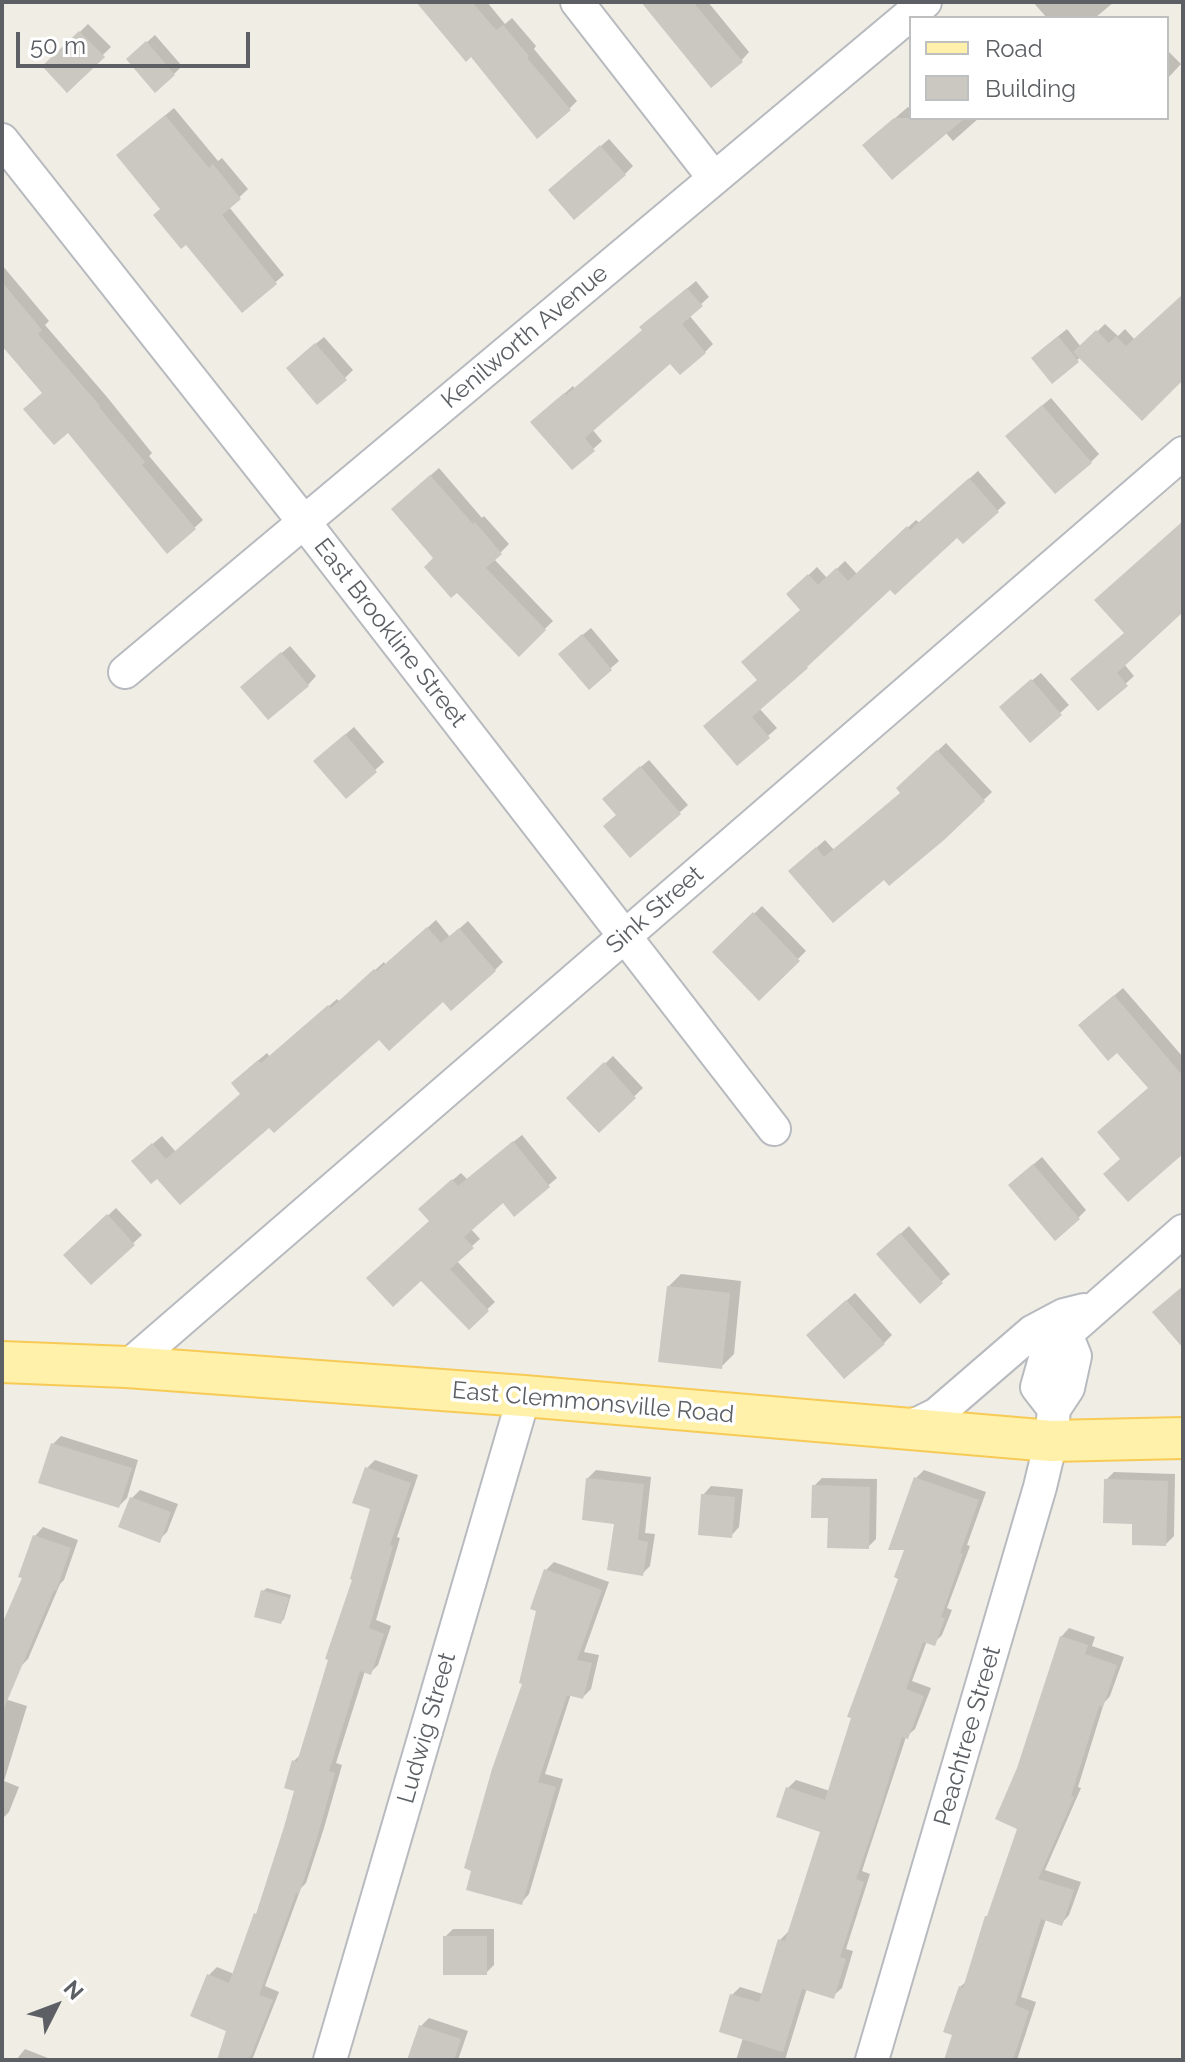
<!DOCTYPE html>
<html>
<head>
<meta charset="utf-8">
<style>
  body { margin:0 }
  #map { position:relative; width:1185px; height:2062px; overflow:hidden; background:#efede4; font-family:Raleway,sans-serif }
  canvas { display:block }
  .frame { position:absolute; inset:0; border:4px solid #5c6065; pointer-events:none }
  .legend { position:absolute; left:909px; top:16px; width:260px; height:104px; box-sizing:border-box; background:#fff; border:2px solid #bebfc1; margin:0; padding:10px 14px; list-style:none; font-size:24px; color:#5c6065 }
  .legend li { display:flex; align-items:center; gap:16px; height:40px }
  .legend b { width:40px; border:2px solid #bebfc1 }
  .north { position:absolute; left:16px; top:1966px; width:80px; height:80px; -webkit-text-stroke:6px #fff; paint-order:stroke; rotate:48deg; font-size:22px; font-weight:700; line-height:32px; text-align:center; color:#5c6065 }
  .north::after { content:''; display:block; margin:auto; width:28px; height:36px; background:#5c6065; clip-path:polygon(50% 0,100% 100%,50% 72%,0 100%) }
  .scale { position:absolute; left:16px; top:32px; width:234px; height:36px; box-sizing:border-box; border:4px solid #5c6065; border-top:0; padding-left:10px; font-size:24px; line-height:28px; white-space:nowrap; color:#5c6065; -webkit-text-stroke:6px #fff; paint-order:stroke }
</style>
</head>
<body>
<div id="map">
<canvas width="1185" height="2062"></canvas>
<div class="frame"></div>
<ul class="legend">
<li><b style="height:10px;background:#fff1a9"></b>Road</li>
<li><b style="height:22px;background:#cac8c1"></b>Building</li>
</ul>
<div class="north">N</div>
<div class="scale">50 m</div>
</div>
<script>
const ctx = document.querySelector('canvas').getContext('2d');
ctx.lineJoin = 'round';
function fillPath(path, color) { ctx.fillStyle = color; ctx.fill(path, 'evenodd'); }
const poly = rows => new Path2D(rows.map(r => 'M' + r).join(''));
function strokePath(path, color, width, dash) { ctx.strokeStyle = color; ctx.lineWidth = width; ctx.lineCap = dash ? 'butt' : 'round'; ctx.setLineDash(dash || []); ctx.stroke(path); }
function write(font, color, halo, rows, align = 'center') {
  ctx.font = font + ' Raleway,sans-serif'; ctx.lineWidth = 7; ctx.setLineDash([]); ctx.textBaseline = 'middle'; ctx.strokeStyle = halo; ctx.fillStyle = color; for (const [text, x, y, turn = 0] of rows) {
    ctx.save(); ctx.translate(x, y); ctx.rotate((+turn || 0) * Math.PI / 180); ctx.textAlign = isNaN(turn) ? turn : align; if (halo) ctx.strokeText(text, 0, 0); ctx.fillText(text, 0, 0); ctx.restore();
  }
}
fillPath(poly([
  [418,2,487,2,505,24,512,18,536,46,534,49,577,101,569,109,471,54],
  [643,2,708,2,749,52,741,61],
  [1033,2,1114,2,1095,18,1047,18],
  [88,24,111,47,67,90,45,66],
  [155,35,182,66,174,74,137,51],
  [1167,50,1181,64,1167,79],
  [908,107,911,110,911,118,979,118,953,141,945,132,873,137],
  [174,108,218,161,222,158,248,189,229,207,284,275,242,310,186,242,162,208,127,147],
  [609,139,633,166,625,174,559,182],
  [2,265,49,321,45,325,107,397,152,453,149,456,203,520,168,552,44,393,2,343],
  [696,281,709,297,689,315,713,344,705,352,671,361,592,429,602,441,572,468,541,414,573,386,575,389,644,330,650,319],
  [1183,296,1183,353,1081,357,1077,360,1041,350,1067,329,1081,347,1105,324,1118,336,1125,329,1135,340],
  [324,337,353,370,345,378,296,360],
  [1051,398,1099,454,1091,462,1016,428],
  [439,468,482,518,484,516,509,544,494,559,553,621,519,654,458,590,435,558,401,501],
  [978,471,1006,503,963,542,957,535,890,587,759,708,777,728,737,763,759,680,803,610,789,594,817,567,827,578,845,561,857,574,916,520,920,523],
  [1183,522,1183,610,1124,664,1134,676,1098,709],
  [591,628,619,661,589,687,569,646],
  [290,646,316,676,308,685,251,679],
  [1041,673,1069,705,1030,740,1010,699],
  [354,727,384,762,346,796,324,753],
  [946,743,992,792,943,839,884,877,799,863,825,840,834,850,902,792,898,788],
  [649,760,688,805,679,813,618,815,612,791],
  [762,906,806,951,759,998,715,952],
  [436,920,450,937,468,921,503,962,495,970,379,1037,270,1125,180,1202,142,1153,162,1136,176,1152,242,1094,241,1075,267,1053,270,1057,337,999,340,1002,384,962,386,965],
  [1123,988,1183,1057,1183,1152,1122,1159,1150,1088,1089,1017],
  [613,1056,643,1088,599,1130,569,1098],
  [522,1135,557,1178,514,1214,503,1201,471,1229,480,1239,456,1260,495,1302,469,1327,431,1221,428,1201,461,1173,467,1179],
  [1042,1157,1086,1210,1078,1218,1019,1177],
  [116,1208,142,1235,91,1282,66,1255],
  [909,1226,950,1274,920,1301,887,1246],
  [681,1274,741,1281,734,1354,721,1367,668,1287],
  [855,1293,892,1335,884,1343,817,1327],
  [61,1436,138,1460,127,1498,119,1506,53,1444],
  [375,1460,418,1475,397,1537,400,1538,376,1620,391,1626,378,1665,370,1673,365,1671,336,1763,342,1765,324,1828,306,1883,301,1888,265,1986,279,1992,252,2060,219,2060,228,2029,209,1975,217,1967,234,1974,256,1914,259,1911,297,1789,294,1761,302,1753,355,1578,373,1507,367,1468],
  [596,1470,651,1477,645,1533,655,1534,650,1566,642,1574,616,1522,588,1478],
  [924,1470,986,1492,967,1545,970,1546,947,1608,952,1610,942,1635,934,1643,927,1641,912,1681,931,1688,915,1729,906,1737,862,1871,870,1874,846,1949,853,1951,842,1988,833,1996,807,1988,785,2060,736,2060,743,2038,732,1995,740,1987,763,1994,780,1940,788,1932,790,1932,822,1830,788,1788,796,1780,830,1791,901,1578,916,1478],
  [1114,1472,1175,1474,1174,1536,1166,1544,1134,1522,1106,1480],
  [822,1478,877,1479,876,1539,868,1547,830,1516,814,1486],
  [711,1486,743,1489,739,1527,731,1536,703,1495],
  [140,1490,178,1504,167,1532,159,1540,132,1498],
  [43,1527,78,1540,64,1580,60,1584,28,1659,20,1667,2,1660,2,1629,25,1577,35,1536],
  [554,1562,609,1582,584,1652,599,1655,591,1689,583,1697,571,1694,545,1774,563,1779,529,1894,521,1903,524,1683,546,1570],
  [267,1588,291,1595,284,1619,281,1622,263,1591],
  [1069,1628,1095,1637,1092,1646,1124,1657,1110,1696,1104,1703,1078,1787,1081,1788,1045,1870,1081,1882,1069,1915,1061,1924,1046,1919,1021,1997,1036,2002,1017,2060,946,2060,954,2033,960,1987,968,1980,1020,1827,1019,1769,1061,1637],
  [2,1698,27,1706,4,1781,19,1787,9,1812,2,1819],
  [453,1929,494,1929,494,1965,486,1973,445,1937],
  [429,2018,468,2031,458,2060,409,2060,421,2026],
  [25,2049,53,2060,16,2060]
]), '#0003');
fillPath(poly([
  [416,2,472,2,496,30,503,25,529,56,527,58,571,110,537,139,471,57,466,62],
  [641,2,693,2,743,62,711,88],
  [79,31,105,57,67,93,42,66],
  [146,41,175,75,155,93,126,59],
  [165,115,209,168,213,164,241,199,222,215,277,284,242,313,186,245,181,249,153,215,160,209,116,155],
  [894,118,965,118,892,180,862,145],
  [600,145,626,175,574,220,548,190],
  [2,282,42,330,38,334,100,406,99,407,145,462,142,465,196,529,167,554,68,433,54,445,23,409,42,393,2,346],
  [687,288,703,306,682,324,706,353,680,375,670,364,585,438,595,451,572,470,530,422,564,393,566,395,642,330,639,327],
  [1183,294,1183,380,1142,421,1073,352,1096,330,1109,343,1116,336,1126,346],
  [1058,336,1079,362,1052,384,1031,358],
  [315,343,347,380,317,405,286,368],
  [1042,405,1092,463,1055,494,1005,436],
  [430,475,473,524,475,522,502,554,486,568,546,630,519,657,457,593,451,598,424,567,433,558,391,509],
  [969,478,999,512,963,544,957,538,895,595,890,590,807,667,808,668,752,717,770,738,737,766,703,726,757,680,741,662,800,610,786,594,808,574,818,585,836,568,848,581,907,526,910,530],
  [1183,521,1183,612,1117,673,1128,686,1098,711,1070,679,1124,633,1094,600],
  [582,634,612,670,589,690,558,654],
  [281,652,309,686,268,720,240,687],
  [1031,679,1062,715,1030,743,999,707],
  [345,734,377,772,346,799,313,761],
  [937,750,985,801,944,840,889,886,884,880,833,923,788,871,816,847,824,857,900,793,896,788],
  [640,766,681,814,630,858,603,826,616,815,602,799],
  [753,912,800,961,759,1001,712,952],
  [427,927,441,943,459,928,496,971,451,1011,443,1002,389,1051,379,1040,274,1133,269,1128,180,1205,157,1179,151,1184,131,1161,152,1143,166,1159,240,1094,231,1083,258,1060,261,1063,328,1005,331,1008,374,969,377,971],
  [1114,995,1183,1076,1183,1154,1128,1202,1103,1174,1120,1159,1097,1132,1148,1088,1117,1053,1108,1061,1078,1025],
  [604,1062,636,1098,599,1133,566,1098],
  [513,1141,550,1187,514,1217,503,1203,464,1237,474,1248,450,1269,489,1311,469,1330,421,1281,393,1307,366,1278,429,1221,418,1209,452,1179,458,1186],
  [1033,1164,1080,1219,1055,1241,1008,1185],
  [107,1214,135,1245,91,1285,63,1255],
  [900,1233,943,1283,920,1304,876,1254],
  [667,1286,730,1293,722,1369,658,1362],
  [1183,1286,1183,1348,1152,1312],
  [846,1300,885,1344,844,1379,806,1335],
  [51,1443,132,1468,119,1508,38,1483],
  [365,1467,411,1483,390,1545,393,1546,369,1628,384,1634,371,1675,360,1671,329,1771,335,1773,317,1838,299,1894,296,1893,259,1995,273,2000,249,2060,217,2060,226,2031,190,2016,207,1974,229,1983,254,1913,256,1914,284,1827,294,1791,284,1788,292,1760,297,1762,328,1660,325,1659,352,1580,350,1579,370,1509,352,1503],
  [914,1477,979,1500,960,1553,963,1554,941,1617,945,1618,935,1646,923,1642,906,1689,924,1696,908,1739,902,1737,878,1815,856,1879,864,1882,840,1957,846,1959,834,1999,802,1989,783,2052,719,2032,730,1994,759,2002,778,1939,785,1941,820,1832,776,1817,786,1787,825,1800,851,1718,847,1717,898,1579,894,1577,904,1550,888,1550],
  [586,1478,644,1484,638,1540,648,1542,643,1576,607,1570,614,1524,582,1520],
  [1104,1479,1168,1481,1166,1546,1132,1545,1132,1524,1103,1523],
  [812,1485,870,1487,869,1549,827,1548,828,1518,811,1518],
  [701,1494,735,1497,732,1538,698,1535],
  [130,1497,171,1512,160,1543,118,1527],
  [33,1535,71,1548,56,1591,54,1590,2,1713,2,1624,22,1578,18,1577],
  [544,1569,602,1590,577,1660,592,1663,583,1699,567,1695,538,1782,556,1787,522,1905,466,1890,471,1871,464,1868,492,1769,522,1684,519,1683,536,1611,530,1609],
  [261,1590,289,1598,281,1624,254,1617],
  [1060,1636,1088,1645,1085,1654,1117,1665,1103,1707,1099,1706,1071,1796,1074,1797,1038,1879,1074,1890,1062,1926,1041,1919,1015,2005,1029,2011,1013,2060,944,2060,952,2035,943,2032,959,1986,963,1988,985,1916,987,1916,1017,1829,995,1819,1017,1768],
  [443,1936,487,1936,487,1975,443,1975],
  [419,2025,461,2039,454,2060,407,2060]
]), '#cac8c1');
const minor = poly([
  [577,2,714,178],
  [2,140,304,522,774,1129],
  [125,672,925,2],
  [127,1367,1183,453],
  [1054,1409,1037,1387,1046,1355,1066,1334,1183,1231],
  [900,1428,919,1423,937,1414,1032,1332,1064,1315,1084,1310],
  [330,2060,524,1396],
  [872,2060,1040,1487,1051,1441,1054,1409,1068,1388,1075,1356,1066,1334]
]);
const major = poly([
  [2,1362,127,1367,524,1396,1051,1441,1183,1438]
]);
strokePath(minor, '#b7babf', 36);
strokePath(major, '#f7ca55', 44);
strokePath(minor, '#fff', 32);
strokePath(major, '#fff1a9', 40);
write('24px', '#5c6065', '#fff', [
  ["Kenilworth Avenue",525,337,-40],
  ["East Brookline Street",390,633,52],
  ["Sink Street",655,910,-41],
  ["East Clemmonsville Road",593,1403,5],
  ["Ludwig Street",427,1728,-74],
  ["Peachtree Street",968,1736,-74]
]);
</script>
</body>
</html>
